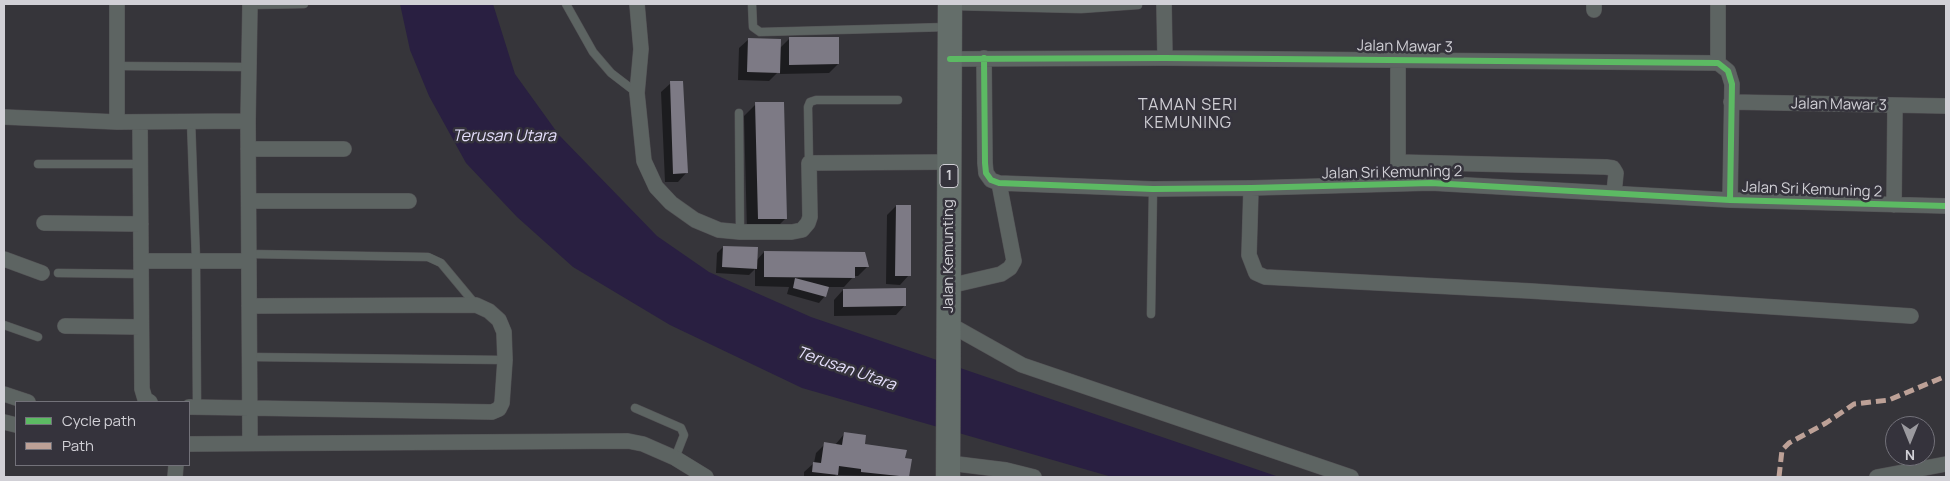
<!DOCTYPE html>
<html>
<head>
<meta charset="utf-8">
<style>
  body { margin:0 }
  #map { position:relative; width:1950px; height:481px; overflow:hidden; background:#36353a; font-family:Manrope,sans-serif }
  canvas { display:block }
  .frame { position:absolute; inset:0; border:5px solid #d1d0d6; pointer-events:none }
  .legend { position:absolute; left:15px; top:401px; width:175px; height:65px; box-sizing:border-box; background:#35333c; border:1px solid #73727a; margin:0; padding:6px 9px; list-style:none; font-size:15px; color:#d1d0d6 }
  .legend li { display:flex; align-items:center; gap:10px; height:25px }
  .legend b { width:25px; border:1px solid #73727a }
  .north { position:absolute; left:1885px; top:416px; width:50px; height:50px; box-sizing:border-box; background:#35333c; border:1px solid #73727a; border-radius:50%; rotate:180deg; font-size:14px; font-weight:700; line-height:20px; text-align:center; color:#d1d0d6 }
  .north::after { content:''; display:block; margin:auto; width:18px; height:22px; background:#9b9a9f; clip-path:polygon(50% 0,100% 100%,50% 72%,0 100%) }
</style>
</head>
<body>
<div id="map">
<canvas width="1950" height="481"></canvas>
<div class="frame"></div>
<ul class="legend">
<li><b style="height:6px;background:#5cba63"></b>Cycle path</li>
<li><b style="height:6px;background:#bda197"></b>Path</li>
</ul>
<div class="north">N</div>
</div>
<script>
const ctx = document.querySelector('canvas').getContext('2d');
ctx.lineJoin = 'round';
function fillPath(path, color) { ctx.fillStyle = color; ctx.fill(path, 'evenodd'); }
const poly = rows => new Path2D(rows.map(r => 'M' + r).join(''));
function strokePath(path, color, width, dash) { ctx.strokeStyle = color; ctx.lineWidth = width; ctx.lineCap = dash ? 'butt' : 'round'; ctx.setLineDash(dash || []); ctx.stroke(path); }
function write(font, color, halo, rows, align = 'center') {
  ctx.font = font + ' Manrope,sans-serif'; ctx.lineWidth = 5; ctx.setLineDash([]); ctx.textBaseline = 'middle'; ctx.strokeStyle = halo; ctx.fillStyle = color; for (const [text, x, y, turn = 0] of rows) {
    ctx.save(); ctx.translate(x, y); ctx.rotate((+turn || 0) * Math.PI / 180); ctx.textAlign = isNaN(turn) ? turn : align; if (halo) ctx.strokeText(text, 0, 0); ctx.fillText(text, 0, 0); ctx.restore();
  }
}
fillPath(poly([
  [400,4,493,4,515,74,559,135,657,236,709,272,811,317,1279,477,1112,477,802,388,670,325,573,267,517,217,466,163,429,96,410,50]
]), '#291f41');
fillPath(poly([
  [749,39,779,49,789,39,838,64,829,73,780,74,780,70,769,81,738,80,739,48],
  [671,83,687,172,678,182,665,182,661,92],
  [756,104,786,218,774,230,747,231,744,116],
  [896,206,909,275,900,285,886,284,887,215],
  [723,247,756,261,764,252,867,267,858,276,854,276,844,287,828,287,825,296,819,303,787,294,789,287,755,286,755,269,749,275,716,273,717,253],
  [843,290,905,305,896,315,834,316,834,300],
  [845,433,863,445,910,460,908,477,836,475,834,477,804,477,804,472,814,463,816,453,825,444,835,445]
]), '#0007');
fillPath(poly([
  [789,37,839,37,839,64,789,65],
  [748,38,781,39,780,73,747,72],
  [670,81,683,81,688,173,673,174],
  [755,102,784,102,787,219,758,219],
  [896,205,911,205,911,276,895,276],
  [723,246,758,247,757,269,722,267],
  [764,251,865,252,869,267,855,267,855,278,764,277],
  [795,278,829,287,826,297,793,288],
  [906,288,906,306,843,307,843,289],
  [844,432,866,435,865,444,907,450,905,458,912,459,909,477,861,472,861,469,839,466,838,475,812,472,813,462,821,463,824,442,842,445]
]), '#7d7a85');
const lane = poly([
  [566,4,593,52,611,73,637,93],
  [752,4,753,27,760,32,948,27],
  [250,5,304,4],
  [953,6,1081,9,1138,5],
  [117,66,249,67],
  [739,113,740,232],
  [191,121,196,260,197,407],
  [809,163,808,107,810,102,816,100,898,100],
  [38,164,140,164],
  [249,254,428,257,441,263,476,305],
  [58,273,141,274],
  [1151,314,1153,189],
  [4,325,38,337],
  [250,357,505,360],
  [635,408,681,428,684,435,675,458]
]);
const street = poly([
  [117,4,117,122],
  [250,4,248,121,250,442],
  [637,4,641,49,637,93,644,161,656,187,671,203,695,220,719,230,740,232,792,232,802,230,808,223,810,217,809,163,949,162],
  [1164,4,1165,58],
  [1594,4,1594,10],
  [1718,4,1718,63],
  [984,58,985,163,986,173,991,180,999,183,1153,189,1251,188,1431,183,1730,200,1946,206],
  [950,59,1165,58,1718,63,1728,71,1732,84,1730,200],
  [1731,102,1946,106],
  [4,117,117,122,248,121],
  [140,122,142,389,145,399,150,402],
  [248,149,344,149],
  [1398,162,1606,167,1613,168,1616,173,1614,193],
  [1398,171,1398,59],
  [1251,188,1249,255,1256,273,1265,277,1531,291,1911,316],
  [249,201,409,201],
  [1894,205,1895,106],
  [44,223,141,224],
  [4,259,42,273],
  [141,261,249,261],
  [949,286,1001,274,1010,268,1014,261,999,183],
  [949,324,1022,365,1351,477],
  [65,326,141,327],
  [4,394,28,402],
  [189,407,492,412,499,409,502,403,505,360,504,332,499,320,489,311,476,305,249,306],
  [4,422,16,425],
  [189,444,628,441,643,444,675,458,706,477],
  [949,463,1006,470,1034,477],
  [175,477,176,465],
  [1877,477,1946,464]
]);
const primary = poly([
  [948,477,950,4]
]);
strokePath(lane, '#535255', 9);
strokePath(street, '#535255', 16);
strokePath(primary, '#535255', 25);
strokePath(lane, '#5d6462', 8);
strokePath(street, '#5d6462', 15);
strokePath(primary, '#646e6a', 24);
strokePath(poly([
  [1779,477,1782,450,1789,443,1826,423,1854,404,1889,400,1946,376]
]), '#bda197', 5, [10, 5]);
strokePath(poly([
  [984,58,985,163,986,173,991,180,999,183,1153,189,1251,188,1431,183,1730,200,1946,206],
  [950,59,1165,58,1718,63,1728,71,1732,84,1730,200]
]), '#5cba63', 6);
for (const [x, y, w] of [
  [949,176,18]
]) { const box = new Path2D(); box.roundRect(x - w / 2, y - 11.5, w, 23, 4); ctx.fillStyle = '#35333c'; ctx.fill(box); strokePath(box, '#d1d0d6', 1); }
write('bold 14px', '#d1d0d6', null, [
  ["1",949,176]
]);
write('15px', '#d1d0d6', '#35333c', [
  ["Jalan Mawar 3",1405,47,1],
  ["Jalan Mawar 3",1839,105,1],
  ["Jalan Sri Kemuning 2",1392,173,-1],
  ["Jalan Sri Kemuning 2",1812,190,2],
  ["Jalan Kemunting",949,256,-90]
]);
ctx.letterSpacing = '1px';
write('16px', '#d1d0d6', '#35333c', [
  ["TAMAN SERI",1188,106],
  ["KEMUNING",1188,124]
]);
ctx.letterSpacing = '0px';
write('italic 16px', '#e5dffc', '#35333c', [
  ["Terusan Utara",504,137],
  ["Terusan Utara",846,369,19]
]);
</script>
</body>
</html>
